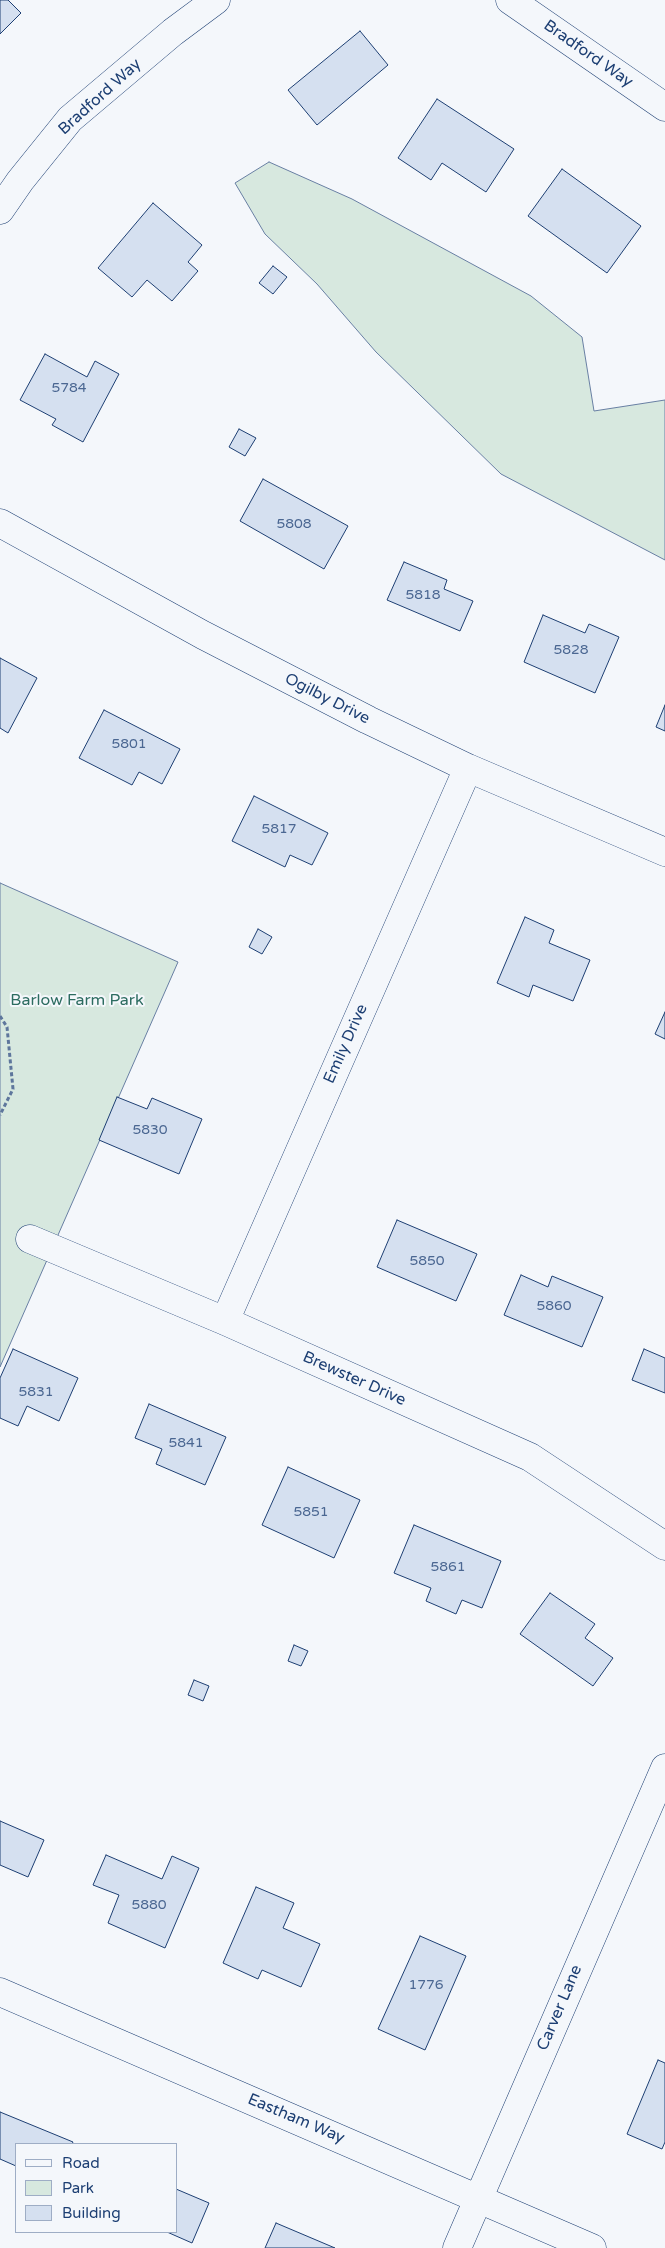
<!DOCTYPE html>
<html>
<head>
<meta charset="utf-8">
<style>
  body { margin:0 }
  #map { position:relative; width:665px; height:2248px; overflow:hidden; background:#f4f7fb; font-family:"Varela Round",sans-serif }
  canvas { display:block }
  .legend { position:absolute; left:15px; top:2143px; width:162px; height:90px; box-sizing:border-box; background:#f4f7fb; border:1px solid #9eadc5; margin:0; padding:6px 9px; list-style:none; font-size:15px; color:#1d3f73 }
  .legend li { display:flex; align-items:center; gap:10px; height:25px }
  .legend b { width:25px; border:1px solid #9eadc5 }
</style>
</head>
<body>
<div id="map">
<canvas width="665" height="2248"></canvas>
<ul class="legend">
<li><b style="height:6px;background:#f4f7fb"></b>Road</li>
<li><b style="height:14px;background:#d7e8df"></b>Park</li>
<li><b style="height:14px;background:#d5e0f0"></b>Building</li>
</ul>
</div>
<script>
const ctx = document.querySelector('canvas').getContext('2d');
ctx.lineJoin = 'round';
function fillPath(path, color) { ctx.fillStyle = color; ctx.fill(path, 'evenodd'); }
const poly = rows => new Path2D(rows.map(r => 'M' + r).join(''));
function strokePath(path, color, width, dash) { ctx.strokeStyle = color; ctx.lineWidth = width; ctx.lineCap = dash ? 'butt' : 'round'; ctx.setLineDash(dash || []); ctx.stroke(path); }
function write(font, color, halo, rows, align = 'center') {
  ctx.font = font + ' "Varela Round",sans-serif'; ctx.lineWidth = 4; ctx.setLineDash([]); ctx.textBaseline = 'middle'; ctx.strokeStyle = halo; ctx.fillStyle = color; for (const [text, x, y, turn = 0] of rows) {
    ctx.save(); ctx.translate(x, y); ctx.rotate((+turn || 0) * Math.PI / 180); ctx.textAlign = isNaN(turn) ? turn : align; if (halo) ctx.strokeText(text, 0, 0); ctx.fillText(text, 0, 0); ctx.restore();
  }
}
const green = poly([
  [269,162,352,199,531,296,582,337,594,411,665,400,665,560,501,474,376,352,317,284,265,234,235,183,269,162],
  [0,883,178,962,0,1367,0,883]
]);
fillPath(green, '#d7e8df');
strokePath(green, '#687fa3', 1);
const building = poly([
  [0,0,8,0,21,13,0,34,0,0],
  [360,31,388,65,317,125,288,90,360,31],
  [437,99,514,149,486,192,442,163,431,180,398,158,437,99],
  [562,169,641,226,607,273,528,216,562,169],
  [153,203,202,245,188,262,198,271,172,301,147,280,132,297,98,268,153,203],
  [273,266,287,277,273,294,259,283,273,266],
  [45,354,87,377,95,361,119,374,83,442,52,425,56,419,54,418,20,400,45,354],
  [239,429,256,438,245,456,229,447,239,429],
  [263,479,348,526,324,569,240,521,263,479],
  [404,562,447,580,444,589,473,601,460,631,387,600,404,562],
  [543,615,585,633,589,624,619,637,595,693,524,662,543,615],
  [0,658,37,678,8,733,0,728,0,658],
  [665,705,665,731,656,727,665,705],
  [104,710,180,749,162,784,139,772,132,785,79,758,104,710],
  [254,796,328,833,312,865,290,855,285,867,232,841,254,796],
  [525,917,554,930,549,943,590,960,573,1001,533,985,529,997,497,983,525,917],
  [258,929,272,937,262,954,249,947,258,929],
  [665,1012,665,1039,655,1034,665,1012],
  [117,1097,147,1109,152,1098,202,1119,179,1174,99,1140,117,1097],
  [397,1220,477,1254,456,1301,377,1267,397,1220],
  [521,1275,548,1287,552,1276,603,1297,582,1347,504,1315,521,1275],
  [13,1349,78,1378,59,1421,27,1406,18,1426,0,1418,0,1378,13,1349],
  [644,1349,665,1358,665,1393,632,1380,644,1349],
  [149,1404,226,1437,205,1485,156,1464,162,1449,135,1438,149,1404],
  [288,1467,360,1500,334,1558,262,1525,288,1467],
  [414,1525,501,1561,482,1608,462,1600,456,1614,426,1601,431,1588,394,1573,414,1525],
  [550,1593,595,1624,585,1638,613,1658,593,1686,520,1634,550,1593],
  [294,1645,308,1651,301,1666,288,1661,294,1645],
  [194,1680,209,1686,203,1701,188,1695,194,1680],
  [0,1821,44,1840,28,1877,0,1865,0,1821],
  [106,1855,162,1879,172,1856,199,1868,165,1948,108,1923,119,1895,93,1885,106,1855],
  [256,1887,294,1903,283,1928,320,1944,301,1987,262,1970,258,1979,223,1963,256,1887],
  [420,1936,466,1956,425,2050,378,2029,420,1936],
  [658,2060,665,2063,665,2142,662,2149,627,2134,658,2060],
  [0,2112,73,2142,72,2144,16,2144,16,2166,0,2159,0,2112],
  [176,2189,209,2203,192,2243,167,2232,176,2232,176,2189],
  [276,2223,335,2248,265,2248,276,2223]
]);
fillPath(building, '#d5e0f0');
strokePath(building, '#1d3f73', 1);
const minor = poly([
  [510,0,665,107],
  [0,210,20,181,70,119,173,32,216,0],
  [0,523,203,635,368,720,468,768,665,852],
  [30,1239,225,1321,530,1457,665,1546],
  [225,1321,468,768],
  [0,1992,592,2248],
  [457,2248,665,1768]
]);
strokePath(minor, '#1d3f73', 29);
strokePath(poly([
  [0,1016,7,1027,13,1089,0,1115]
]), '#5e769c', 3, [4, 2.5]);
strokePath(minor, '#f4f7fb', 28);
write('14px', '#4b6792', null, [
  ["5784",69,388],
  ["5808",294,524],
  ["5818",423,595],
  ["5828",571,650],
  ["5801",129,744],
  ["5817",279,829],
  ["5830",150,1130],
  ["5850",427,1261],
  ["5860",554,1306],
  ["5831",36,1392],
  ["5841",186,1443],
  ["5851",311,1512],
  ["5861",448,1567],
  ["5880",149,1905],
  ["1776",426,1985]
]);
write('16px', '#1d3f73', '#f4f7fb', [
  ["Bradford Way",588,54,35],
  ["Bradford Way",100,97,-42],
  ["Ogilby Drive",327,699,27],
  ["Emily Drive",346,1044,-66],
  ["Brewster Drive",354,1379,24],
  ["Carver Lane",560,2008,-67],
  ["Eastham Way",296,2119,23]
]);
write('16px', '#2c6c60', '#f4f7fb', [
  ["Barlow Farm Park",77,1001]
]);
</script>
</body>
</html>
